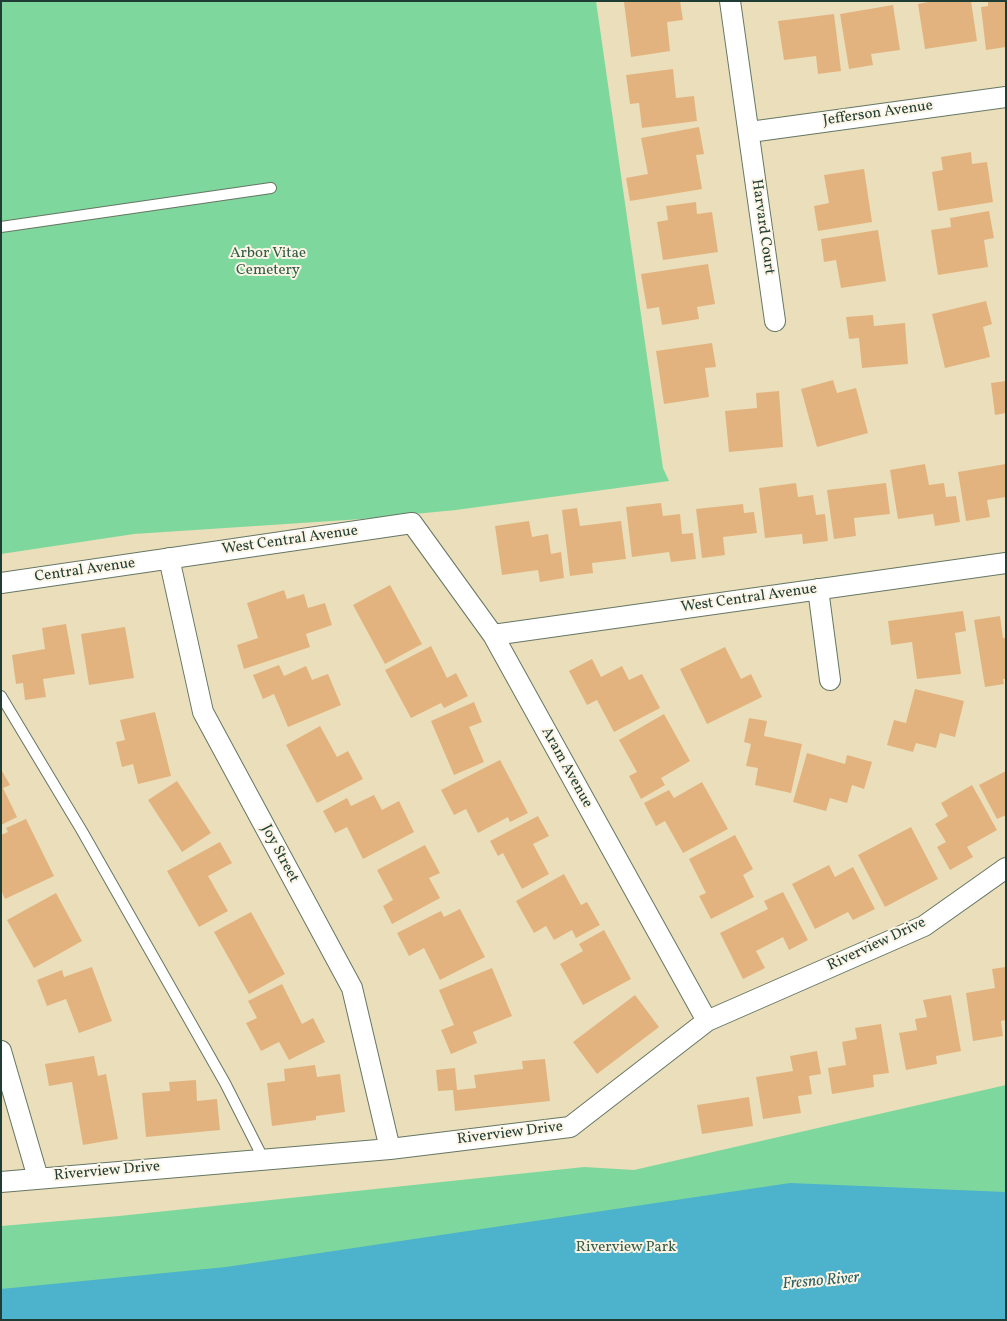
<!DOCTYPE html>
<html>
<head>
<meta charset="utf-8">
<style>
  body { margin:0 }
  #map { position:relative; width:1007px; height:1321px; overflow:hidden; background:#eadfba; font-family:Vollkorn,serif }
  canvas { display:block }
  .frame { position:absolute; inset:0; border:2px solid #1f3d34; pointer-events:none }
</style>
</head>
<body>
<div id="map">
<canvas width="1007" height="1321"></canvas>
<div class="frame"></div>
</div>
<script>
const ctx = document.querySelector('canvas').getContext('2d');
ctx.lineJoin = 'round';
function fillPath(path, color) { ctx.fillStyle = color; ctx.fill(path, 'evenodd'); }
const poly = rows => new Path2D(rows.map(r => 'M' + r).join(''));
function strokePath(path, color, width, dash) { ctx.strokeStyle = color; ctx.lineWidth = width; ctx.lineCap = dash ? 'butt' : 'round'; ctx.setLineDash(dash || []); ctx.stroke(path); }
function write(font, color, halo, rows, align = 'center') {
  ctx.font = font + ' Vollkorn,serif'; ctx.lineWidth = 4; ctx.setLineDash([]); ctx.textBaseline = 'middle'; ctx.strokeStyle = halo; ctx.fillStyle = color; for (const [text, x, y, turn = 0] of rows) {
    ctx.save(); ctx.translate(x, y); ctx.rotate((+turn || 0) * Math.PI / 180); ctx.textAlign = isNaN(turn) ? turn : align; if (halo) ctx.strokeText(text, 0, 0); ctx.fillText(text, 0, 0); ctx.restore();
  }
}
fillPath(poly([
  [1,1,596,1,663,468,669,481,456,510,362,519,134,534,1,554],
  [1006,1085,1006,1320,1,1320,1,1226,119,1216,584,1167,634,1170]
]), '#7ed89d');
fillPath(poly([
  [790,1183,1006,1192,1006,1320,1,1320,1,1289,226,1267]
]), '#4db2cc');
fillPath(poly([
  [630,1,680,1,683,20,667,22,670,51,631,57,624,2],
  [933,1,971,1,977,41,925,49,918,4],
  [988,1,1006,1,1006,47,986,50,981,7,988,6],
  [893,5,900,50,871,54,873,65,849,69,840,14],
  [834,14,841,71,818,74,816,56,784,60,778,21],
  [673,69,676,98,694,96,697,121,642,128,639,103,630,104,626,75],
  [699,127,704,154,696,155,702,189,630,201,626,178,648,174,641,138],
  [971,152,972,164,987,162,993,202,938,211,932,172,943,170,941,157],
  [864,169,872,222,818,231,814,206,829,203,824,175],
  [696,202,697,214,712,212,718,252,663,260,657,222,668,220,666,206],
  [989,211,994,238,984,240,988,267,938,275,931,230,951,227,950,218],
  [878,230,886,281,841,288,836,260,824,262,821,239],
  [708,264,715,304,697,307,699,319,662,325,659,307,647,309,641,274],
  [986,301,992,324,983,327,990,357,945,368,932,314],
  [873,315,874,326,905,323,908,364,862,368,859,338,849,339,846,317],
  [712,343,716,367,705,368,709,397,664,404,656,351],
  [833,380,837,393,856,388,868,433,817,447,801,389],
  [1006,381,1006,413,995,415,991,383],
  [779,391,783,447,729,452,725,411,757,408,756,393],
  [925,464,929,485,944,483,946,497,956,496,960,522,935,526,933,514,898,519,890,470],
  [1006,464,1006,497,987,500,990,517,966,521,958,472],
  [796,483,798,497,813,495,816,515,825,514,828,541,803,544,802,534,765,538,759,488],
  [886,483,890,514,854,518,856,536,834,539,827,490],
  [661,503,663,516,680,514,682,534,693,533,696,559,671,562,669,552,632,557,626,507],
  [743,504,744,513,754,512,757,533,723,537,725,555,702,558,696,509],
  [577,508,580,526,621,521,626,559,592,563,593,573,570,576,562,510],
  [529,521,532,537,548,534,551,554,561,552,564,578,540,582,538,570,502,575,495,526],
  [390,585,422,644,385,664,353,605],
  [284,590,287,599,304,594,308,608,325,603,332,625,306,634,310,647,244,669,237,645,258,638,247,603],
  [963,611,966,631,955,633,961,674,917,679,912,642,891,645,888,621],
  [1000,616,1003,638,1006,638,1006,679,1003,679,1004,684,985,687,974,620],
  [66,624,75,674,43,679,46,697,25,700,23,683,16,684,12,655,45,649,42,628],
  [125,627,134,678,89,685,81,634],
  [431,646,447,678,456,673,468,696,444,708,441,703,411,718,385,670],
  [725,647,741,679,751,674,762,697,707,724,680,669],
  [592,659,601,677,622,666,629,680,642,674,660,708,614,732,597,700,587,705,569,671],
  [279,665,284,676,306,666,312,680,328,674,341,705,288,727,274,694,263,699,253,675],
  [915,689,964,701,955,737,940,733,936,748,916,743,913,752,887,745,894,720,906,723],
  [474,702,482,722,469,727,484,762,454,775,431,721],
  [155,712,171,776,138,784,133,764,122,767,116,742,125,740,120,720],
  [664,714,690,761,661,778,665,785,641,799,629,776,637,772,619,740],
  [749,718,767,721,764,736,802,744,791,793,755,785,758,768,746,766,751,744,744,742],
  [320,726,337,757,348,751,363,779,317,803,286,745],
  [807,753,845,764,847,755,872,762,864,789,852,785,847,803,830,798,826,811,793,802],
  [500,760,528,813,510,822,508,817,478,833,466,809,454,815,441,790],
  [1,769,10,785,3,788,17,817,1,825],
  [1006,771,1006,815,997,819,979,785],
  [177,781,211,833,182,852,148,800],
  [702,782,728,829,683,853,665,821,656,826,644,803,669,790,674,798],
  [972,785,997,830,967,847,973,857,950,870,937,847,946,842,935,824,948,816,941,803],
  [374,795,382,810,399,801,414,832,363,859,347,827,335,833,323,811,347,798,351,806],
  [538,816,549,836,533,844,549,874,522,889,503,853,498,856,490,841],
  [26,819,54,876,5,899,1,890,1,835,8,832,6,828],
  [911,827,938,879,885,907,858,855],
  [735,835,753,869,743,875,754,897,711,919,699,896,706,893,689,859],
  [220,842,232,863,208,876,228,911,199,927,167,871],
  [425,845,440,873,429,878,440,898,392,924,383,906,393,900,377,870],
  [829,865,835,877,853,867,875,909,853,920,848,912,815,929,792,884],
  [564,874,581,905,587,902,600,925,576,938,572,930,554,940,546,926,534,933,516,901],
  [783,892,808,940,789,950,783,937,756,951,765,968,743,979,720,933,768,909,764,901],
  [56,893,82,941,34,968,7,920],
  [460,909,485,957,440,980,424,948,409,956,397,933,441,911,444,917],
  [251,912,285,974,249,994,214,932],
  [604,930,631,979,583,1005,560,964,583,951,579,944],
  [92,967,112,1021,79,1033,66,999,47,1006,37,980,62,970,64,977],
  [1006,967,1006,1020,1001,1021,1003,1036,973,1041,966,993,995,988,992,969],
  [492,968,512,1016,473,1032,477,1043,451,1054,441,1030,454,1025,439,990],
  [282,984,302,1024,313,1018,325,1042,289,1060,279,1042,261,1051,246,1023,257,1018,248,1001],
  [635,995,659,1027,597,1074,573,1042],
  [951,995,961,1051,936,1056,937,1064,906,1070,899,1033,917,1030,915,1019,927,1017,923,1000],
  [881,1024,889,1073,873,1075,874,1087,832,1094,828,1068,846,1065,842,1042,857,1039,855,1028],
  [817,1051,821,1074,809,1076,812,1094,798,1096,801,1113,763,1119,756,1077,793,1071,790,1056],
  [94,1056,98,1076,106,1074,118,1139,83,1145,72,1082,49,1086,45,1064],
  [545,1059,550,1101,455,1111,453,1090,438,1091,436,1070,455,1068,457,1090,476,1088,474,1075,523,1069,522,1061],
  [315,1065,317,1077,340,1074,345,1112,316,1116,316,1120,272,1126,267,1083,285,1081,284,1069],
  [196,1080,197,1101,217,1099,220,1130,146,1137,142,1093,170,1091,169,1082],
  [749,1097,753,1126,702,1134,697,1105]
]), '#e3b37f');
const lane = poly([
  [1,227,271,188],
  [1,696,82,831,225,1083,264,1160]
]);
const street = poly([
  [730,1,775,321],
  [750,132,1006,97],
  [169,558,203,712,352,988,390,1149],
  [1,583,412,523,493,635,707,1021],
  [818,589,830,680],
  [493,635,1006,563],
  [1,1051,38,1178],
  [1,1182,390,1149,570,1127,707,1021,924,926,1006,868]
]);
strokePath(lane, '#667663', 12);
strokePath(street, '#667663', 22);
strokePath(lane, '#fff', 10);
strokePath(street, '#fff', 20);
write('15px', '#1f3d34', '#fcf5e5', [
  ["Jefferson Avenue",878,114,-8],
  ["Harvard Court",762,227,82],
  ["West Central Avenue",290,541,-8],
  ["Central Avenue",85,571,-8],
  ["West Central Avenue",749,599,-8],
  ["Aram Avenue",566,768,61],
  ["Joy Street",279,854,62],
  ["Riverview Drive",877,945,-25],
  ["Riverview Drive",510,1134,-7],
  ["Riverview Drive",107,1172,-5]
]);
write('15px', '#325c49', '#fcf5e5', [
  ["Arbor Vitae",268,254],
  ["Cemetery",268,271],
  ["Riverview Park",626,1248]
]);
write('italic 16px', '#2d6062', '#fcf5e5', [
  ["Fresno River",821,1282,-5]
]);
</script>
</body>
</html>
